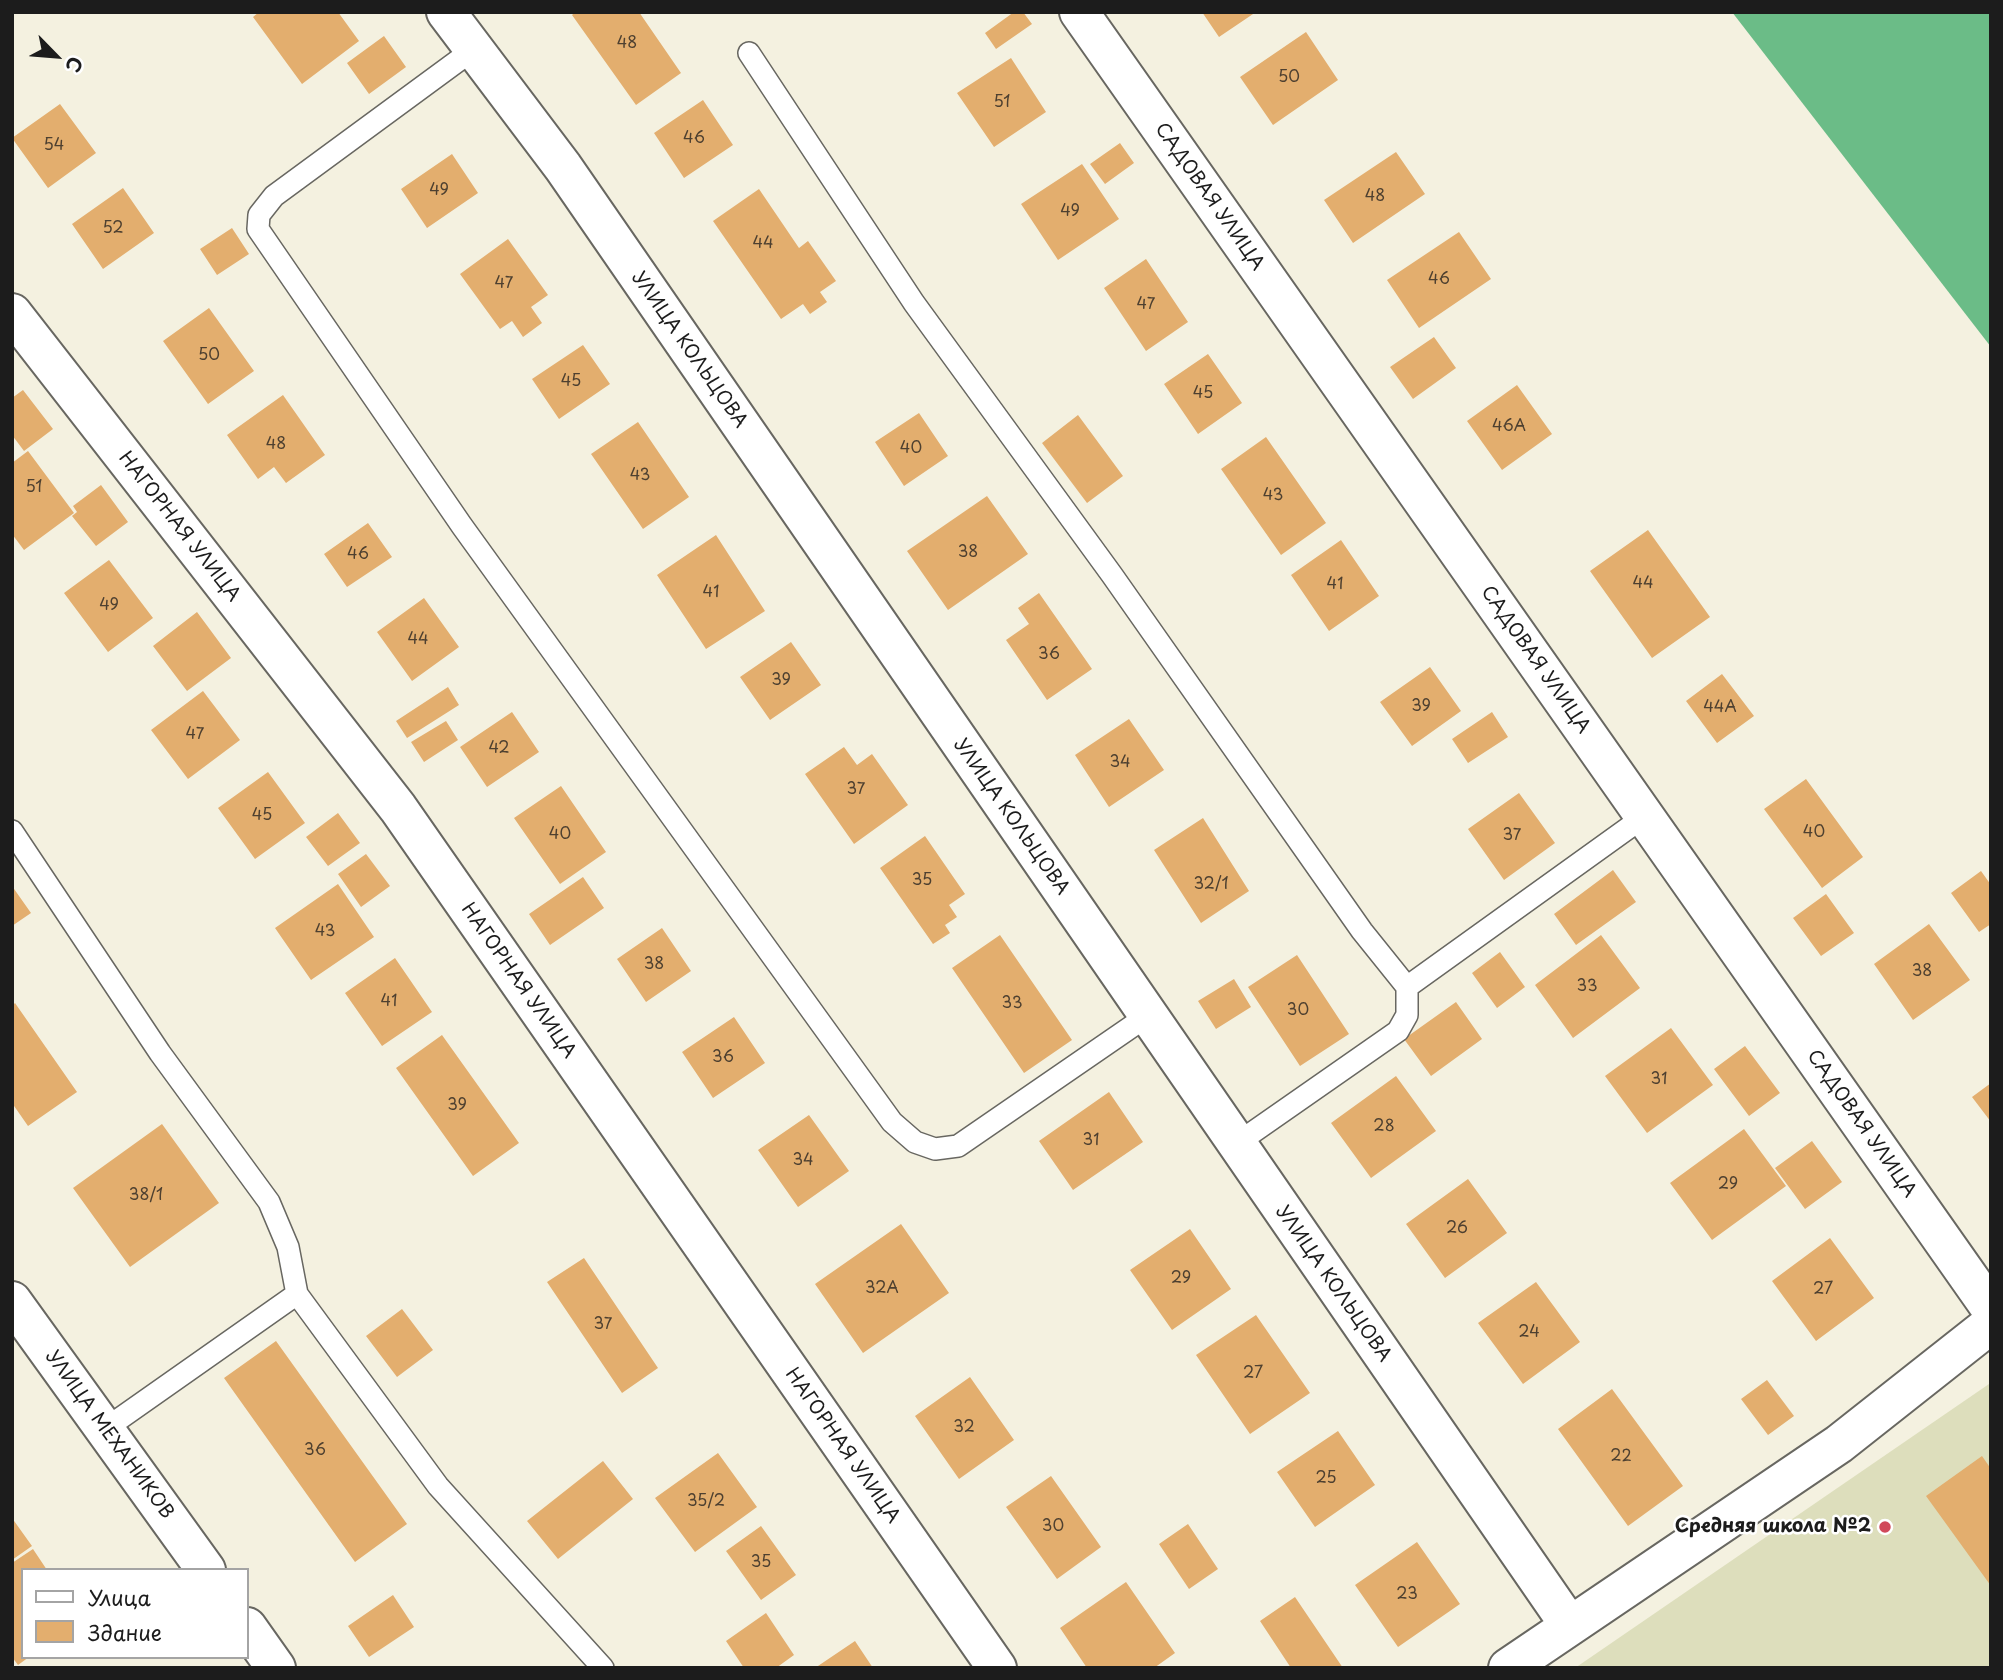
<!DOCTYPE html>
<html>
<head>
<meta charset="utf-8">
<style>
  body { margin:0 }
  #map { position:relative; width:2003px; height:1680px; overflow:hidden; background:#f4f1e0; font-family:"Playpen Sans",sans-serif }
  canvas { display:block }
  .frame { position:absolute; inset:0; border:14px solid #1c1c1c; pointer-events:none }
  .legend { position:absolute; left:21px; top:1568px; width:228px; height:91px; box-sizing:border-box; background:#fff; border:2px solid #a4a4a4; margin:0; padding:9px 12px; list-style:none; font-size:21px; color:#1c1c1c }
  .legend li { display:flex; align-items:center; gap:14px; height:35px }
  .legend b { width:35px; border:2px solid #a4a4a4 }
  .north { position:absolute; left:21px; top:21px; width:70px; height:70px; -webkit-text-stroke:5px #fff; paint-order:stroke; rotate:115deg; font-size:19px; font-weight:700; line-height:28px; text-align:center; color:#1c1c1c }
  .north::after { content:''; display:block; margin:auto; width:24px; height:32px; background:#1c1c1c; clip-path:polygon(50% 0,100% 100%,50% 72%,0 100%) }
</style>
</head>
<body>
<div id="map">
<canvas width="2003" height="1680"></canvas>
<div class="frame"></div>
<ul class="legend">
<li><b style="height:9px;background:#fff"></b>Улица</li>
<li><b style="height:19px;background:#e3ae6e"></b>Здание</li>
</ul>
<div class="north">С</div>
</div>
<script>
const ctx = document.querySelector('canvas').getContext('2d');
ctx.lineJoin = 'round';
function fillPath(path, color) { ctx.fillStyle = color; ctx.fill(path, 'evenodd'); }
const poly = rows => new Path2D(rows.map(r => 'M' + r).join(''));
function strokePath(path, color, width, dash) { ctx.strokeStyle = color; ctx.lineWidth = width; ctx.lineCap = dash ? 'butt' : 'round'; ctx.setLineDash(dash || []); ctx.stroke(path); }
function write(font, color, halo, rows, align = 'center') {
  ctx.font = font + ' "Playpen Sans",sans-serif'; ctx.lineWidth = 5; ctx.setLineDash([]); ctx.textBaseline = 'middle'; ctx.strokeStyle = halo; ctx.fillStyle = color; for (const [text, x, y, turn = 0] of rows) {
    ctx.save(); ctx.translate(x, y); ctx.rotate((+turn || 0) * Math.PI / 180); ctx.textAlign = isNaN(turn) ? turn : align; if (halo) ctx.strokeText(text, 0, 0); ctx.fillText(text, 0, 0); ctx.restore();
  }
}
fillPath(poly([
  [1989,1384,1991,1668,1575,1668]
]), '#dddebc');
fillPath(poly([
  [1732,12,1991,12,1991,347]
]), '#6bbc87');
fillPath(poly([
  [259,12,338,12,359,41,302,84,253,17],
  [575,12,639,12,681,73,636,105,572,15],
  [1014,12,1023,12,1032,24,996,49,985,33],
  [1202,12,1256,12,1219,37],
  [1306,32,1338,80,1273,125,1240,77],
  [384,36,406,67,369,94,347,63],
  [1011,58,1046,112,994,147,957,93],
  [703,100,733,145,684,178,654,133],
  [60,104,96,153,48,188,12,138],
  [1120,143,1134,163,1105,184,1090,164],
  [1396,152,1425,194,1353,243,1324,200],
  [452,154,478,193,427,228,401,189],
  [1082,164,1119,219,1058,260,1021,204],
  [123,188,154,233,103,269,72,224],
  [759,189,799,248,808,241,836,281,820,292,827,302,810,314,803,304,781,319,713,221],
  [232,228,249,254,217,275,200,249],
  [1459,232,1491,279,1419,328,1387,280],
  [508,239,548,295,531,307,542,323,523,337,512,321,500,329,460,274],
  [1146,259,1188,322,1146,351,1104,288],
  [209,308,254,371,208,404,163,341],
  [1434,337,1456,368,1413,399,1390,367],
  [583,345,610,384,559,419,532,379],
  [1208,354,1242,403,1198,434,1164,384],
  [1517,385,1552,434,1502,470,1467,421],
  [23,390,53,429,24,451,12,435,12,398],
  [283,395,325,455,286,483,274,467,258,479,227,435],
  [919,413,948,456,904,486,875,442],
  [1078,415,1123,476,1087,503,1042,443],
  [638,422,689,497,643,529,591,454],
  [1266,437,1326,523,1281,555,1221,469],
  [28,451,74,513,24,550,12,534,12,463],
  [101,485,128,522,96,546,72,516,77,512,73,506],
  [987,496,1028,554,948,610,907,551],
  [368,523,392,557,347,587,324,554],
  [1648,530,1710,617,1652,658,1590,571],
  [716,535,765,611,706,649,657,575],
  [1341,540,1379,596,1329,631,1291,575],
  [109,560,153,618,108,652,64,593],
  [1039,593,1092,669,1047,700,1006,640,1029,624,1018,608],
  [424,598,459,647,412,681,377,632],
  [197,612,231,658,187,691,153,646],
  [791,642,821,685,770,720,740,677],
  [1430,667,1461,711,1412,746,1380,702],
  [1722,674,1754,716,1717,743,1686,701],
  [448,687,459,705,407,738,396,721],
  [203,691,240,740,188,779,151,730],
  [512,712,539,752,487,787,460,747],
  [1492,712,1508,737,1468,763,1452,739],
  [1129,719,1164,770,1109,807,1075,755],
  [446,721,458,740,424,762,411,742],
  [844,747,857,765,872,754,908,805,854,844,805,774],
  [268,772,305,823,255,859,218,808],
  [1806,779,1863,857,1822,888,1764,809],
  [561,786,606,852,560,884,514,818],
  [1519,793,1555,843,1504,880,1468,829],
  [338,813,360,843,328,866,306,837],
  [1203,818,1249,891,1201,923,1154,850],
  [925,836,965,894,949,905,957,917,945,925,950,933,933,944,880,868],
  [366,854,390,886,361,907,338,874],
  [1613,870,1636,902,1576,945,1554,914],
  [1981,871,1991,885,1991,924,1979,932,1951,893],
  [583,877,604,908,550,945,529,914],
  [338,884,374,937,311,980,275,928],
  [12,886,31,913,12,926],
  [1826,894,1854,933,1821,956,1793,918],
  [1929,924,1970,980,1913,1020,1874,964],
  [662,928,691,971,646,1002,617,959],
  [1000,935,1072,1040,1024,1073,952,968],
  [1601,935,1640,988,1573,1038,1535,985],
  [1500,952,1525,987,1497,1008,1472,973],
  [1297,955,1349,1034,1300,1066,1248,987],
  [395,958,432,1012,382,1046,345,993],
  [1234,979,1251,1007,1216,1029,1198,1001],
  [1456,1002,1482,1039,1431,1076,1404,1039],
  [15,1003,77,1092,28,1126,12,1103,12,1006],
  [734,1017,765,1063,713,1098,682,1052],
  [1671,1028,1713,1085,1647,1133,1605,1076],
  [442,1035,519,1143,473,1176,396,1068],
  [1745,1046,1780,1093,1749,1116,1714,1069],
  [1396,1076,1436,1131,1371,1178,1331,1123],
  [1991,1083,1991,1122,1972,1097],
  [1109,1092,1143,1142,1073,1190,1039,1141],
  [809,1115,849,1171,798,1207,758,1150],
  [162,1124,219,1203,130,1267,73,1188],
  [1744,1129,1786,1186,1712,1240,1670,1183],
  [1812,1141,1842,1182,1805,1209,1775,1168],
  [1468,1179,1507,1233,1445,1278,1406,1224],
  [901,1224,949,1293,863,1353,815,1284],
  [1190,1229,1231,1289,1172,1330,1130,1270],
  [1830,1238,1874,1298,1816,1341,1772,1281],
  [584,1258,658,1368,622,1393,547,1282],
  [1536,1282,1580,1342,1523,1384,1478,1323],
  [402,1309,433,1350,397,1377,366,1336],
  [1256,1315,1310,1393,1250,1434,1196,1355],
  [276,1341,407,1524,355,1562,224,1378],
  [970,1377,1014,1440,959,1479,915,1416],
  [1767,1380,1794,1416,1768,1435,1741,1399],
  [1612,1389,1683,1486,1628,1526,1558,1429],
  [1338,1431,1375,1485,1315,1527,1277,1472],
  [718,1453,757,1507,695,1552,655,1498],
  [1982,1456,1991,1469,1991,1586,1926,1496],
  [603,1461,633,1499,558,1559,527,1521],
  [1051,1476,1101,1547,1057,1579,1006,1507],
  [12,1518,32,1546,12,1560],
  [1188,1524,1218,1569,1189,1589,1159,1544],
  [761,1526,796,1575,761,1600,726,1551],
  [1417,1542,1460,1604,1398,1647,1355,1585],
  [33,1549,47,1570,23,1570,23,1657,29,1657,18,1665,12,1657,12,1563],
  [1126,1582,1175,1653,1154,1668,1087,1668,1060,1628],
  [393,1595,414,1627,369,1657,348,1626],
  [1295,1597,1343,1668,1291,1668,1260,1621],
  [766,1613,794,1655,776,1668,744,1668,726,1641],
  [855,1641,873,1668,815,1668]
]), '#e3ae6e');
const service = poly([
  [474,49,274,196,259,215,258,229,462,526,892,1122,915,1142,935,1149,958,1146,1147,1016],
  [749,53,914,303,1112,575,1362,931,1407,987],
  [12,831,160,1053,269,1202,288,1247,297,1294],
  [1236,1144,1398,1031,1407,1015,1407,987,1645,816],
  [105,1429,297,1294,438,1486,603,1668]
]);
const minor = poly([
  [446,12,563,167,1570,1626],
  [1079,12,1991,1309],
  [12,313,398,808,997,1668],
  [12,1301,206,1570],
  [247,1627,276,1668],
  [1508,1668,1839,1444,1991,1324]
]);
strokePath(service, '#686761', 24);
strokePath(minor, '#686761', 42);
strokePath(service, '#fff', 21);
strokePath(minor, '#fff', 38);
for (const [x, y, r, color] of [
  [1885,1527,7,"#d1495b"]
]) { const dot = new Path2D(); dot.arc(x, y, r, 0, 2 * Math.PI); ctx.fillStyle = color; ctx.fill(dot); strokePath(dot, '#fff', 2.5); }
write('16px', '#4e4030', null, [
  ["48",627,44],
  ["50",1289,78],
  ["51",1002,103],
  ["46",694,139],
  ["54",54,146],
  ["49",439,191],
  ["48",1375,197],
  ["49",1070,212],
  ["52",113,229],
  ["44",763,244],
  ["46",1439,280],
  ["47",504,284],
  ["47",1146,305],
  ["50",209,356],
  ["45",571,382],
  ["45",1203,394],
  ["46А",1509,427],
  ["48",276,445],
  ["40",911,449],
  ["43",640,476],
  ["51",34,488],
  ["43",1273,496],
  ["38",968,553],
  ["46",358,555],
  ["44",1643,584],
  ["41",1335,585],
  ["41",711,593],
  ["49",109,606],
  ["44",418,640],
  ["36",1049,655],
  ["39",781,681],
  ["39",1421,707],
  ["44А",1720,708],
  ["47",195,735],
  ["42",499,749],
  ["34",1120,763],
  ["37",856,790],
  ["45",262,816],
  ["40",1814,833],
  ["40",560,835],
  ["37",1512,836],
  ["35",922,881],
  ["32/1",1211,885],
  ["43",325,932],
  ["38",654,965],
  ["38",1922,972],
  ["33",1587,987],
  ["41",389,1002],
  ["33",1012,1004],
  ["30",1298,1011],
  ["36",723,1058],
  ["31",1659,1080],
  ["39",457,1106],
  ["28",1384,1127],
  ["31",1091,1141],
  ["34",803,1161],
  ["29",1728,1185],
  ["38/1",146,1196],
  ["26",1457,1229],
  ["29",1181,1279],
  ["32А",882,1289],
  ["27",1823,1290],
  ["37",603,1325],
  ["24",1529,1333],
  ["27",1253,1374],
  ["32",964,1428],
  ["36",315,1451],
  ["22",1621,1457],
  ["25",1326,1479],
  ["35/2",706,1502],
  ["30",1053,1527],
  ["35",761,1563],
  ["23",1407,1595]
]);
write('19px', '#1c1c1c', '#fff', [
  ["САДОВАЯ УЛИЦА",1209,197,55],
  ["УЛИЦА КОЛЬЦОВА",689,350,55],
  ["НАГОРНАЯ УЛИЦА",179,527,52],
  ["САДОВАЯ УЛИЦА",1535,660,55],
  ["УЛИЦА КОЛЬЦОВА",1011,817,55],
  ["НАГОРНАЯ УЛИЦА",518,981,55],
  ["САДОВАЯ УЛИЦА",1861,1124,55],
  ["УЛИЦА КОЛЬЦОВА",1333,1284,55],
  ["УЛИЦА МЕХАНИКОВ",109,1435,54],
  ["НАГОРНАЯ УЛИЦА",842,1446,55]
]);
write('bold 19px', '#1c1c1c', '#fff', [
  ["Средняя школа №2",1871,1527]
], 'right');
</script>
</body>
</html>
